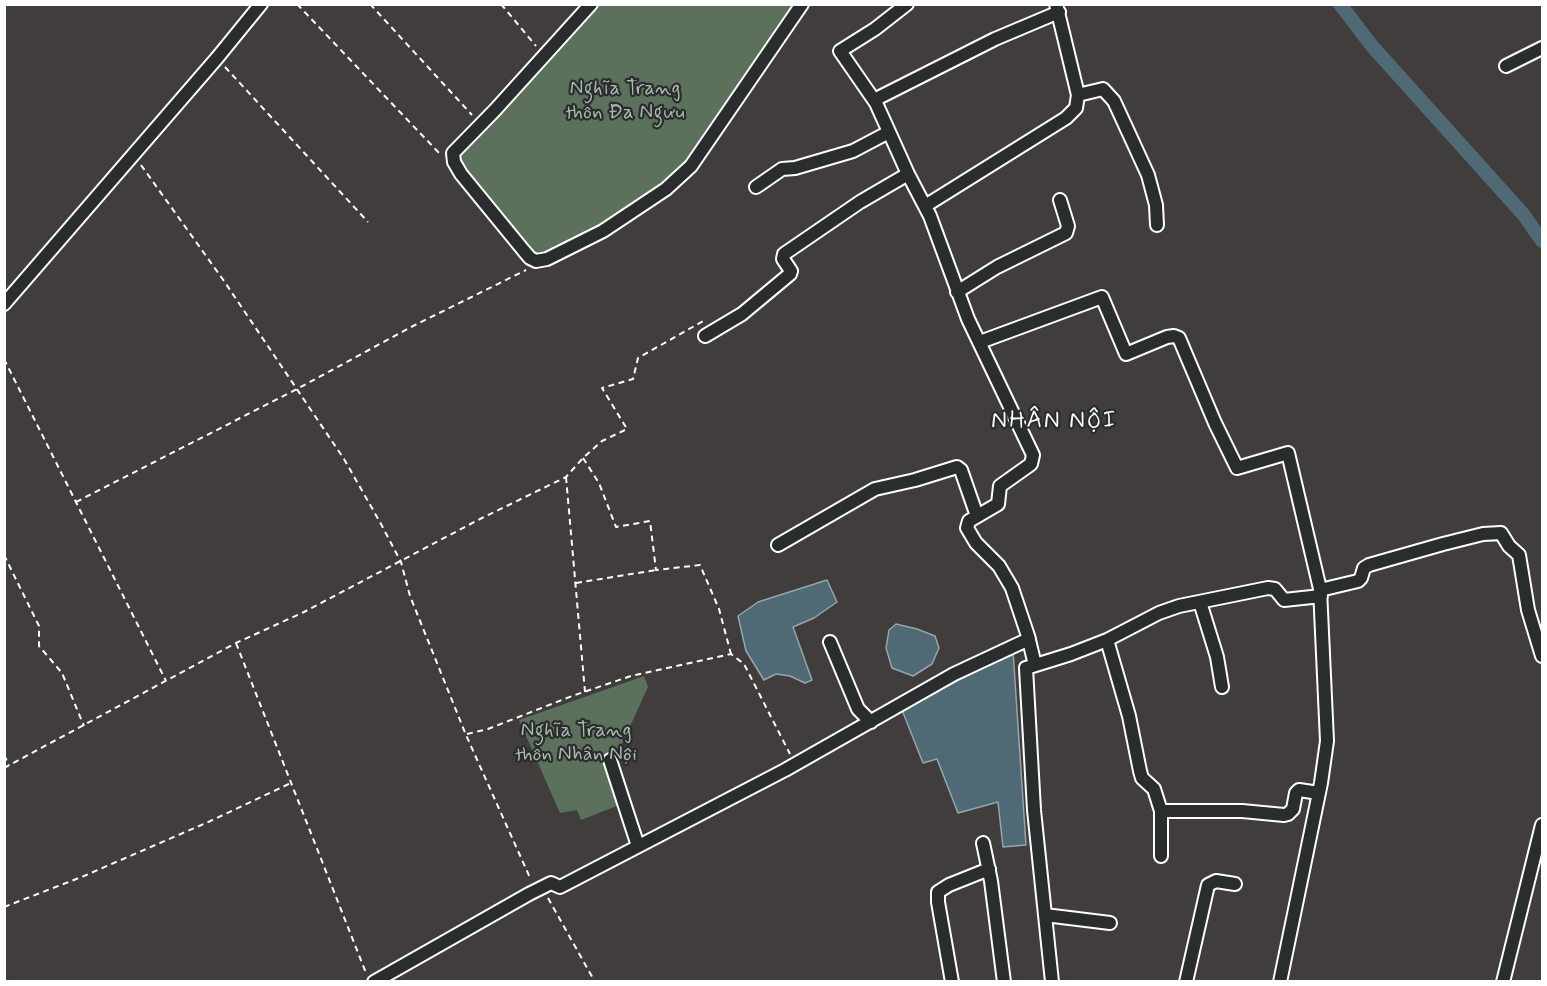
<!DOCTYPE html>
<html>
<head>
<meta charset="utf-8">
<style>
  body { margin:0 }
  #map { position:relative; width:1547px; height:986px; overflow:hidden; background:#403d3c; font-family:Mynerve,sans-serif }
  canvas { display:block }
  .frame { position:absolute; inset:0; border:6px solid #fff; pointer-events:none }
</style>
</head>
<body>
<div id="map">
<canvas width="1547" height="986"></canvas>
<div class="frame"></div>
</div>
<script>
const ctx = document.querySelector('canvas').getContext('2d');
ctx.lineJoin = 'round';
function fillPath(path, color) { ctx.fillStyle = color; ctx.fill(path, 'evenodd'); }
const poly = rows => new Path2D(rows.map(r => 'M' + r).join(''));
function strokePath(path, color, width, dash) { ctx.strokeStyle = color; ctx.lineWidth = width; ctx.lineCap = dash ? 'butt' : 'round'; ctx.setLineDash(dash || []); ctx.stroke(path); }
function write(font, color, halo, rows, align = 'center') {
  ctx.font = font + ' Mynerve,sans-serif'; ctx.lineWidth = 4.5; ctx.setLineDash([]); ctx.textBaseline = 'middle'; ctx.strokeStyle = halo; ctx.fillStyle = color; for (const [text, x, y, turn = 0] of rows) {
    ctx.save(); ctx.translate(x, y); ctx.rotate((+turn || 0) * Math.PI / 180); ctx.textAlign = isNaN(turn) ? turn : align; if (halo) ctx.strokeText(text, 0, 0); ctx.fillText(text, 0, 0); ctx.restore();
  }
}
fillPath(poly([
  [591,5,802,5,691,166,603,231,536,261,461,174,453,153],
  [644,676,648,687,616,757,627,802,581,820,577,810,560,813,519,720]
]), '#5b715c');
const water = poly([
  [827,580,837,602,814,618,793,627,812,680,805,683,790,676,776,674,764,680,746,651,738,616,758,602,827,580],
  [896,624,917,629,935,636,939,648,932,664,913,676,892,668,886,648,889,630,896,624],
  [1013,651,1026,845,1003,847,998,802,958,813,937,759,923,763,902,710,1013,651]
]);
fillPath(water, '#506a75');
strokePath(water, '#96a6ac', 1.5);
strokePath(poly([
  [1340,4,1372,46,1523,214,1542,241]
]), '#506a75', 14);
const minor = poly([
  [591,4,495,110,453,153,454,162,461,174,524,251,530,258,536,261,547,259,603,231,666,189,691,166,802,4],
  [907,4,875,29,840,51,876,103,908,174,930,216,968,319,1033,455,1031,464,1000,486,998,504,969,521,967,528,976,543,999,566,1012,588,1028,636,1035,665],
  [1506,66,1542,48],
  [1078,95,1103,89,1114,101,1148,175,1156,205,1157,225],
  [874,100,995,39,1059,12],
  [756,187,782,169,795,168,853,151,889,132],
  [925,206,1066,118,1076,108,1078,95,1056,4],
  [957,292,997,267,1066,233,1068,226,1060,200],
  [4,304,217,58,261,4],
  [705,336,742,314,790,274,791,271,783,259,784,254,860,202,908,174],
  [980,342,1102,297,1126,354,1167,337,1174,336,1179,338,1215,423,1237,468,1288,453,1320,589,1327,741,1321,783,1280,982],
  [778,545,875,489,915,480,957,467,961,470,977,516],
  [1320,590,1358,581,1361,578,1364,568,1369,565,1443,544,1483,534,1501,533,1509,546,1519,555,1528,610,1542,656],
  [1200,602,1217,657,1222,687],
  [1107,640,1129,716,1140,771,1142,778,1154,789,1161,811,1161,856],
  [830,642,858,709,871,722],
  [610,760,638,846],
  [1161,811,1242,811,1284,815,1288,814,1293,809,1296,793,1299,790,1319,793],
  [983,843,991,881,1004,982],
  [1045,915,1110,923],
  [374,982,529,894,551,883,560,887,785,770,954,674,1029,639],
  [952,982,938,902,938,892,949,885,989,869],
  [1052,982,1034,810,1026,668,1071,654,1107,640,1159,613,1179,606,1268,588,1275,589,1284,600,1321,596],
  [1186,982,1208,885,1216,881,1235,884],
  [1503,982,1542,825]
]);
strokePath(minor, '#fff', 16);
strokePath(poly([
  [297,4,440,154],
  [370,4,472,115],
  [501,4,536,46],
  [225,67,368,222],
  [141,165,224,281,344,459,381,524,401,562,410,596,466,735,531,880],
  [4,359,166,681],
  [583,458,599,483,616,527,650,521,656,570,700,565,719,609,731,654],
  [566,477,585,692],
  [76,502,297,389,413,326,526,270],
  [4,555,39,626,39,646,62,673,84,726],
  [576,583,656,570],
  [236,643,366,973],
  [467,734,488,729,572,696,631,676,731,654,744,664,790,754],
  [4,755,9,765],
  [4,768,236,643,304,612,480,519,566,477,583,458,602,441,627,429,602,388,633,379,638,358,705,320],
  [548,898,595,982],
  [4,907,84,876,206,823,291,783]
]), '#fff', 2, [6, 4.5]);
strokePath(minor, '#2a2d2e', 12);
write('21px', '#adb8ae', '#2a2d2e', [
  ["Nghĩa Trang",625,90],
  ["thôn Đa Ngưu",625,114],
  ["Nghĩa Trang",576,732],
  ["thôn Nhân Nội",576,756]
]);
ctx.letterSpacing = '1.5px';
write('24px', '#fff', '#2a2d2e', [
  ["NHÂN NỘI",1054,422]
]);
ctx.letterSpacing = '0px';
</script>
</body>
</html>
